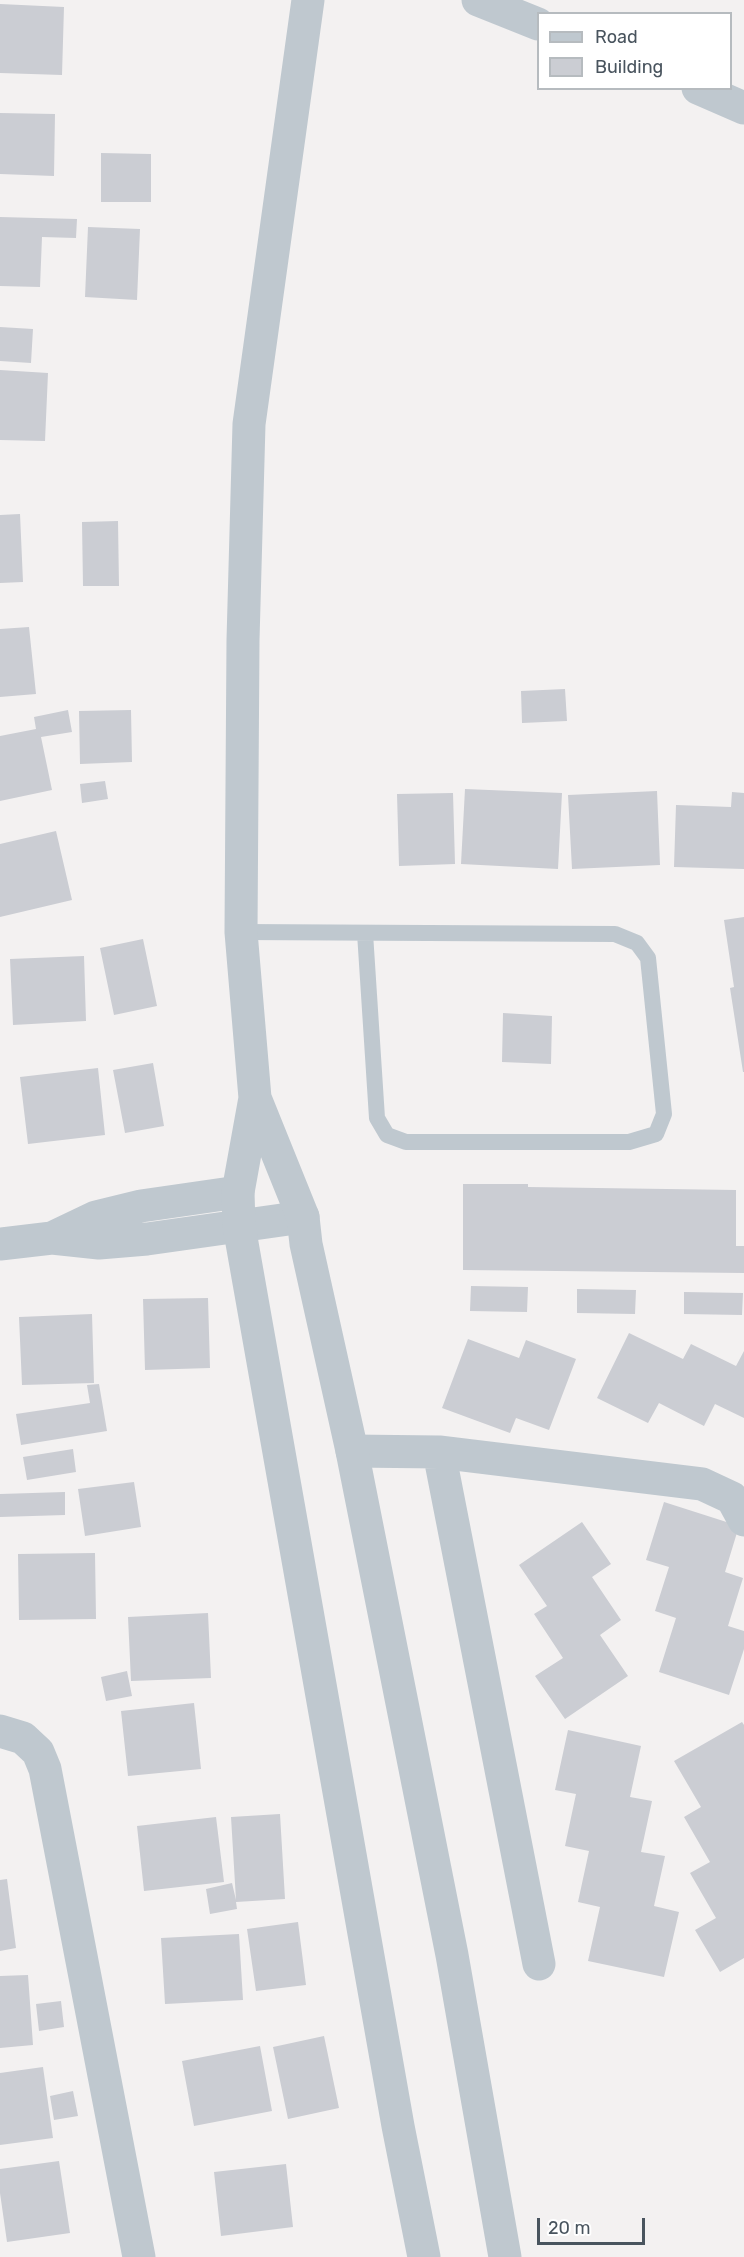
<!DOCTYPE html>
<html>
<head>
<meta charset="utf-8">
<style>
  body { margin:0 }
  #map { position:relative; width:744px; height:2257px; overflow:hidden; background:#f3f1f1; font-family:Rubik,sans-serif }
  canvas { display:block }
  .legend { position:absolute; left:537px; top:12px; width:195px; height:78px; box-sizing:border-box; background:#fff; border:2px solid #b6bbbf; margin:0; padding:8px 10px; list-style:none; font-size:18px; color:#49545e }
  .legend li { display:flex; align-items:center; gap:12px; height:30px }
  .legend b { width:30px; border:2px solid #b6bbbf }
  .scale { position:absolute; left:537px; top:2218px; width:108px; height:27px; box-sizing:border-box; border:3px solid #49545e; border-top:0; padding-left:8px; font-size:18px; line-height:21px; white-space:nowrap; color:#49545e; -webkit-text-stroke:4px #fff; paint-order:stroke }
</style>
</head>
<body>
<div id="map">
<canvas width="744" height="2257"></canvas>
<ul class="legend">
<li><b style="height:8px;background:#bfc8cf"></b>Road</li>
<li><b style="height:16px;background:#cbcdd3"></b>Building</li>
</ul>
<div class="scale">20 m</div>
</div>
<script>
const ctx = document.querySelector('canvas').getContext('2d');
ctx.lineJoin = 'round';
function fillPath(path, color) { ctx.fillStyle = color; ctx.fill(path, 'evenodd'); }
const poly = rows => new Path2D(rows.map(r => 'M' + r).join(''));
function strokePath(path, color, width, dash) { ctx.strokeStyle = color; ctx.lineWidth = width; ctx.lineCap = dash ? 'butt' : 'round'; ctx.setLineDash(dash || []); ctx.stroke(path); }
fillPath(poly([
  [0,4,64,7,62,75,0,73],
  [0,113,55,114,54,176,0,174],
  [101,153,151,154,151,202,101,202],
  [0,217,77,219,76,238,42,237,40,287,0,286],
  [88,227,140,229,137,300,85,297],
  [0,327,33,329,31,363,0,361],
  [0,370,48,373,45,441,0,440],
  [20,514,23,582,0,583,0,515],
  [118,521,119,586,83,586,82,522],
  [29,627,36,694,0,697,0,629],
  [565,689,567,721,522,723,521,691],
  [68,710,72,732,41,737,52,790,0,801,0,736,36,729,34,717],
  [131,710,132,762,80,764,79,711],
  [105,781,108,799,82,803,80,784],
  [465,789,562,793,558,869,461,864],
  [657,791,660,865,572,869,568,795],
  [732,792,744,793,744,869,674,867,676,805,731,807],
  [453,793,455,864,399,866,397,794],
  [56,831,72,900,0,917,0,844],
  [744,917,744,1072,743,1072,730,988,734,987,724,920],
  [143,939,157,1006,114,1015,100,948],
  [84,956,86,1021,13,1025,10,959],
  [503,1013,552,1016,551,1064,502,1062],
  [153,1063,164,1126,125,1133,113,1070],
  [98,1068,105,1135,28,1144,20,1077],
  [463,1184,528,1184,528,1187,736,1190,736,1246,744,1246,744,1273,463,1270],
  [471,1286,528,1287,527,1312,470,1311],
  [577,1289,636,1290,635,1314,577,1313],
  [684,1292,743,1293,742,1315,684,1314],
  [208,1298,210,1368,145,1370,143,1299],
  [92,1314,94,1383,22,1385,19,1317],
  [629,1333,683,1359,691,1344,736,1366,744,1351,744,1418,715,1404,704,1426,659,1403,648,1423,597,1398],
  [468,1339,519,1358,526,1340,576,1359,549,1430,516,1418,510,1433,442,1408],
  [99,1384,107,1431,21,1445,16,1414,90,1403,87,1385],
  [73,1449,76,1472,27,1480,23,1457],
  [134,1482,141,1527,85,1536,78,1489],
  [65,1492,65,1515,0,1517,0,1494],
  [664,1502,739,1526,725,1572,743,1578,728,1626,744,1631,744,1649,729,1695,659,1672,676,1618,655,1611,669,1567,646,1560],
  [582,1522,611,1564,592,1577,621,1620,600,1635,628,1676,565,1719,535,1676,563,1658,534,1614,547,1606,519,1565],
  [95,1553,96,1619,19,1620,18,1554],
  [208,1613,211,1678,131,1681,128,1617],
  [127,1671,132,1696,106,1701,101,1677],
  [194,1703,201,1769,128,1776,121,1711],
  [742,1722,744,1725,744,1958,720,1972,695,1930,716,1918,690,1873,710,1862,684,1817,701,1807,674,1761],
  [568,1730,641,1746,630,1797,652,1801,641,1852,665,1856,654,1906,679,1912,664,1977,588,1961,600,1907,578,1902,589,1851,565,1846,576,1794,555,1790],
  [280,1814,285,1899,236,1902,237,1909,210,1914,206,1889,232,1883,236,1900,231,1817],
  [216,1817,224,1882,144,1891,137,1826],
  [7,1879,16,1948,0,1951,0,1880],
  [298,1922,306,1985,256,1991,247,1929],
  [239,1934,243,2000,165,2004,161,1938],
  [28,1975,33,2045,0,2048,0,1976],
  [61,2001,64,2027,39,2031,36,2004],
  [324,2036,339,2108,288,2119,273,2047],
  [260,2046,272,2111,194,2126,182,2061],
  [43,2067,53,2138,0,2145,0,2073],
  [73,2091,78,2116,54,2120,50,2096],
  [59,2161,70,2233,7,2242,0,2193,0,2169],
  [286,2164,293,2227,221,2236,214,2172]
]), '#cbcdd3');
strokePath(poly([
  [241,932,615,934,637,943,648,958,664,1114,656,1134,629,1142,406,1142,387,1135,377,1118,365,933]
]), '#bfc8cf', 16);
strokePath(poly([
  [478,0,538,24],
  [698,88,744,108],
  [52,1238,96,1217,141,1206,238,1192],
  [0,1244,52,1238,99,1243,147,1239,303,1217],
  [352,1451,439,1452,702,1484,732,1498,744,1520],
  [439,1452,539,1964],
  [0,1731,23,1738,38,1752,45,1769,139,2257]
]), '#bfc8cf', 33);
strokePath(poly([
  [308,0,249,424,243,640,241,932,255,1098,238,1192,239,1226,398,2126,424,2257],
  [255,1098,303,1217,306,1244,352,1451,452,1955,505,2257]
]), '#bfc8cf', 33);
</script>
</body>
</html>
